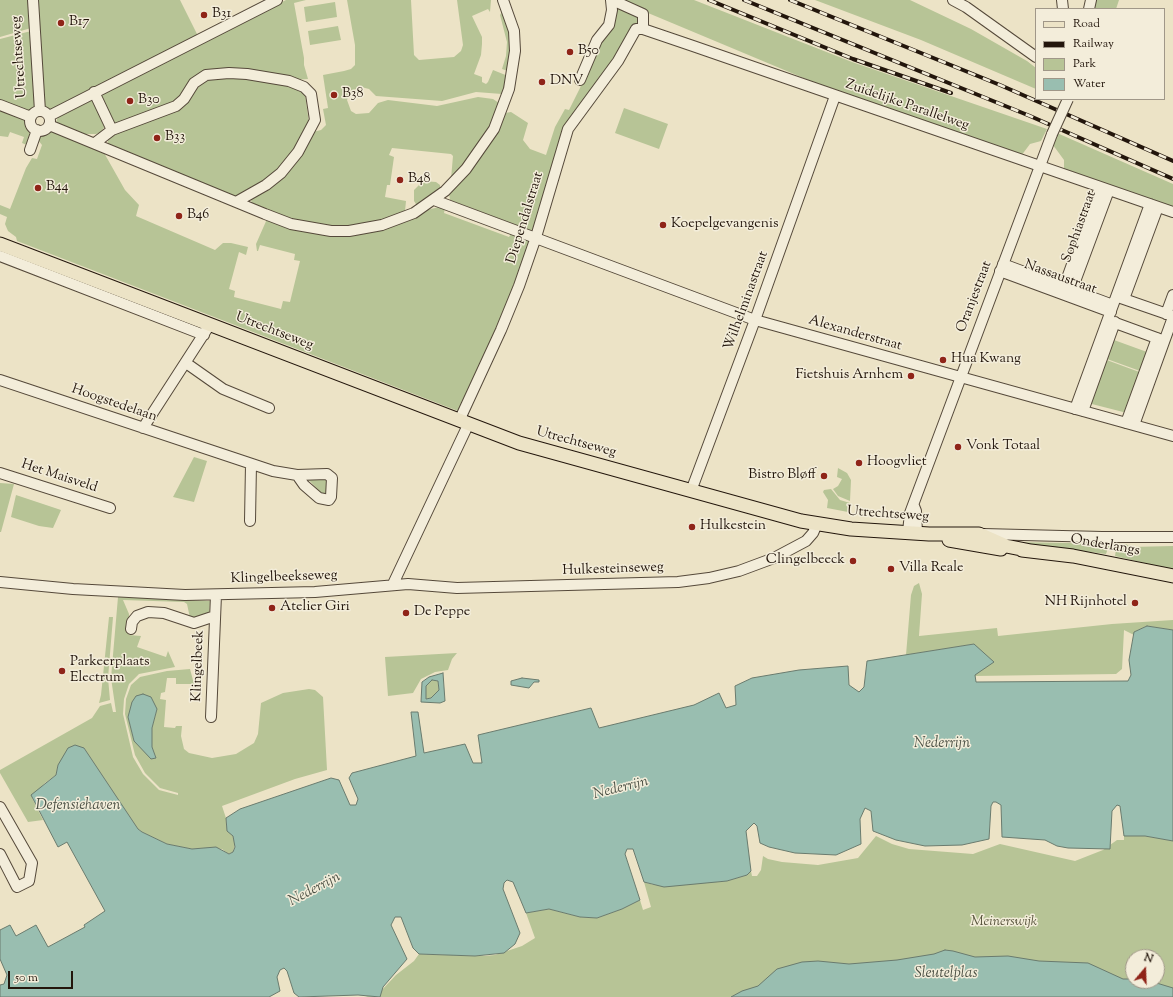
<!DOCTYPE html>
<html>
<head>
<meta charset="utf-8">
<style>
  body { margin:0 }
  #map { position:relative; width:1173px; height:997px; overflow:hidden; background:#ece3c6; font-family:"Sorts Mill Goudy",serif }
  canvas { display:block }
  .legend { position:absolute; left:1035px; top:8px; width:130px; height:92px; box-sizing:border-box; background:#f3edda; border:1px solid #a09788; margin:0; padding:5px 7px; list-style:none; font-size:12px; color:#23160c }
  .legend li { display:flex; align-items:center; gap:8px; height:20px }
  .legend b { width:20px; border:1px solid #a09788 }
  .north { position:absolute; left:1125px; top:949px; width:40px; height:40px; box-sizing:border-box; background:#f3edda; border:1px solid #a09788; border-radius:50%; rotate:19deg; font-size:11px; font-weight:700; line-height:16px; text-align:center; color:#23160c }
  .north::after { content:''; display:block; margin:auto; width:14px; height:18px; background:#8f2418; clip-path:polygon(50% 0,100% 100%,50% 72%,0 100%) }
  .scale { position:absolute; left:8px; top:971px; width:65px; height:18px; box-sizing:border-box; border:2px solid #23160c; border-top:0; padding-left:5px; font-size:12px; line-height:14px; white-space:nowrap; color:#23160c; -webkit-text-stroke:3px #f3edda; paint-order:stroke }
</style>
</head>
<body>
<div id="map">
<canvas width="1173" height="997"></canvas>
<ul class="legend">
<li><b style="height:5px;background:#ece3c6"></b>Road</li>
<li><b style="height:5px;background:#23160c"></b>Railway</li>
<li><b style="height:11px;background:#b7c496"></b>Park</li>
<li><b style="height:11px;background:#99beb0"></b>Water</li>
</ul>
<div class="north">N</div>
<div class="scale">50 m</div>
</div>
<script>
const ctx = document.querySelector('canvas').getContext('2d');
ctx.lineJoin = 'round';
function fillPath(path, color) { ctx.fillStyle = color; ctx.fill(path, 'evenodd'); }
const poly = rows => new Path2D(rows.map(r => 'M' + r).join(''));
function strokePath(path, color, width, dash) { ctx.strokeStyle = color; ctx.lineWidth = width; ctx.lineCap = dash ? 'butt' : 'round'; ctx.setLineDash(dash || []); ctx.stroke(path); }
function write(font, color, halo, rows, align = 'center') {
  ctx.font = font + ' "Sorts Mill Goudy",serif'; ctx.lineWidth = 3; ctx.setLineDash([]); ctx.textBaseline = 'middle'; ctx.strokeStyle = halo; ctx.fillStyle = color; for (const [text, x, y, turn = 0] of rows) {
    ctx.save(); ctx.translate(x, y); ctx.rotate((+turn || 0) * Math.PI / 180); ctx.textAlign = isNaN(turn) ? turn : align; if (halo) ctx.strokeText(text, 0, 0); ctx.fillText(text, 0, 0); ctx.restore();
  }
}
fillPath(poly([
  [0,0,29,0,31,28,0,37],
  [36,0,180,0,198,36,50,110,44,107],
  [286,0,306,0,294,3,304,58,304,65,308,79,293,80,215,71,179,101,114,125,100,95],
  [347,0,411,0,414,55,419,60,454,57,461,51,463,45,457,0,491,0,490,12,488,9,472,16,482,37,482,44,481,55,474,74,482,77,482,82,486,84,488,82,493,70,508,76,502,94,476,92,442,101,376,96,369,89,361,87,351,91,347,100,351,111,356,114,369,113,378,103,388,100,437,106,478,97,493,99,499,103,490,127,475,152,451,179,453,156,451,154,392,148,389,155,394,157,390,185,387,185,385,197,406,201,405,211,380,222,359,226,332,227,292,220,252,203,251,200,313,132,321,130,326,125,323,109,328,108,323,75,344,71,351,69,355,65,355,45],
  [617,0,694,0,852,62,1047,129,1041,141,1030,144,1021,156,825,87],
  [815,0,910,0,971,29,1027,61,1036,68,1036,89,921,40],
  [1095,0,1119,0,1116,9,1093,9],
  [335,2,337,17,306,22,304,7],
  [616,8,638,14,639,23,632,28,622,49,573,117,534,232,450,200,449,193,505,113,511,112,528,123,523,140,530,149,546,155,555,127,565,109,569,110,580,88,599,41],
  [502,12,510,33,511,45,508,71,502,69,506,56,507,42,500,15],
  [338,26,341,40,310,45,308,31],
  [31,31,36,107,30,111,0,101,0,39],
  [207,77,247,77,297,88,305,94,309,123,296,150,271,178,237,197,231,197,108,144,108,136,166,114],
  [92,99,95,101,105,126,101,132,96,134,82,134,56,123,58,116],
  [624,108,668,124,659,149,615,133],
  [0,109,24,118,26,128,30,134,27,145,22,143,24,137,10,132,8,137,0,136],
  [51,131,103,151,125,190,139,205,136,216,215,250,223,243,231,243,248,247,246,255,239,252,229,289,235,291,234,297,281,309,283,301,290,302,300,261,294,260,295,254,260,245,258,251,257,251,256,244,267,219,330,234,439,207,445,208,444,213,509,237,512,232,532,241,499,329,458,411,17,241,16,237,8,231,5,224,7,217,0,214,0,205,10,209,26,168,32,158,37,159,42,145,38,140,40,136],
  [1057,133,1173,184,1173,207,1064,171,1064,160,1053,145],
  [423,181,436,182,440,185,440,188,419,205,416,204,414,201,414,190],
  [1114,340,1147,352,1140,371,1107,359],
  [1104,359,1142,373,1127,413,1088,403],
  [194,457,207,461,194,502,173,497],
  [838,468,847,473,851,480,850,501,838,496,833,489,838,486,842,479,837,477],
  [329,478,327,496,322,494,308,479],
  [0,483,14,484,1,532,0,532],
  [831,489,840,500,850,503,848,512,827,508,828,500,823,492,824,490],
  [16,495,61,510,53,528,39,526,11,517],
  [1010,542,1126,544,1130,547,1173,546,1173,570,1115,556,1116,550,1108,548,1106,554],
  [919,583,922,594,919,636,997,628,998,636,1112,624,1173,620,1173,630,1147,626,1134,632,1134,635,1124,630,1122,669,1116,674,974,676,974,644,906,655,911,595,914,586],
  [118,597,210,601,209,615,201,620,190,618,187,604,184,602,123,600,129,614,129,635,141,636,137,647,166,657,168,651,175,667,139,674,129,684,124,699,123,714,133,757,143,774,159,790,178,795,178,793,160,788,145,773,135,755,125,714,126,699,131,685,140,677,167,671,190,669,194,684,176,684,176,678,167,678,165,692,161,693,160,699,166,700,164,727,175,728,176,726,182,726,181,736,184,749,189,753,212,758,236,754,254,743,258,734,261,703,283,693,309,689,315,690,323,697,327,770,295,779,222,806,226,818,226,825,233,836,235,844,233,852,228,854,222,849,210,848,192,849,181,847,167,844,142,832,138,829,84,748,58,765,56,775,45,783,32,798,43,820,28,822,0,773,0,770,92,718,100,706,111,703,113,712,116,712,111,678],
  [157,709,152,728,152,748,156,758,134,741,128,717],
  [109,617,113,617,108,678,110,700,99,703,101,695],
  [457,653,452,659,448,670,435,672,421,679,413,693,388,696,385,657],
  [432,680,438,681,439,690,431,698,426,699,426,686],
  [876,836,892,844,909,849,973,854,1000,844,1075,861,1103,850,1117,840,1124,840,1124,836,1145,836,1173,841,1173,997,365,997,380,992,396,975,414,961,419,954,484,956,495,955,522,946,535,938,526,913,549,909,580,917,597,918,622,909,640,900,643,910,651,907,644,882,654,885,727,881,747,875,751,871,752,876,757,876,761,870,763,856,768,859,782,862,818,865,858,858],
  [1133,957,1157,957,1157,981,1133,981]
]), '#b7c496');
const water = poly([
  [1147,626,1173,630,1173,841,1145,836,1124,836,1120,806,1117,805,1112,811,1110,849,1068,848,1057,846,1045,840,1002,837,1001,805,996,802,993,802,991,806,989,839,962,845,925,846,896,840,873,831,871,811,865,808,860,819,861,844,836,855,795,853,769,847,760,843,757,826,754,823,746,831,751,871,747,875,727,881,664,887,644,882,633,849,627,849,625,854,640,900,622,909,597,918,580,917,549,909,526,913,513,882,507,880,504,883,503,889,520,933,515,944,504,953,475,956,419,954,413,948,401,917,395,917,391,925,407,959,383,987,380,997,358,995,299,997,294,993,287,971,284,968,280,970,277,977,280,991,269,997,0,997,0,985,4,984,7,975,0,959,0,930,10,925,16,936,36,925,48,947,85,927,84,925,105,911,67,842,58,847,31,795,56,775,58,765,68,748,75,745,84,748,138,829,142,832,167,844,192,849,216,847,229,854,233,852,235,847,233,836,227,831,226,818,240,809,331,778,339,780,350,805,356,805,358,799,349,778,352,773,416,756,411,712,418,712,424,753,465,744,473,763,482,763,478,735,591,708,599,728,694,705,719,693,726,708,736,705,735,686,752,678,799,670,848,666,849,685,859,692,864,687,867,661,974,644,994,662,975,675,976,682,1128,681,1131,675,1129,660,1134,632,1147,626],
  [443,673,445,701,440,703,421,702,422,682,429,677,443,673],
  [432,680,438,681,439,690,431,698,426,699,426,686,432,680],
  [522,678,539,680,539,682,534,682,529,688,511,685,511,681,522,678],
  [143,694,151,697,157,709,152,728,152,747,156,758,151,759,134,741,128,717,132,702,136,696,143,694],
  [945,950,953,951,975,957,1008,956,1039,961,1088,963,1123,979,1133,979,1133,981,1150,981,1173,988,1173,997,731,997,742,991,758,986,777,969,802,962,818,961,849,964,897,960,934,954,945,950]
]);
fillPath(water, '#99beb0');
strokePath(water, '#6a7b6e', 1);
const minor = poly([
  [33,0,40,111],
  [612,0,643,14,643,29],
  [953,0,966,7,1036,57],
  [1062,0,1063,9],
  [1089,9,1091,0],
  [580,80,597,40,609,25,612,10,611,0],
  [94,92,112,130],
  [0,105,31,117],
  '30 121a10 10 0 1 1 20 0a10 10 0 1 1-20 0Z',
  [49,116,277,0],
  [49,125,265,214,291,224,331,231,349,231,382,225,414,213,445,191,466,169,494,129,509,89,515,51,514,31,503,0],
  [95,143,112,130,176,106,184,99,194,83,206,75,229,73,247,74,289,81,304,87,311,94,315,120,298,152,281,173,266,185,236,202],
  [30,150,37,130],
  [434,200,755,320,1173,436],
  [0,256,204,335],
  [1003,264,1113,305],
  [1000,271,1111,312],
  [1062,292,1100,187],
  [1070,295,1109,190],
  [1118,297,1173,316],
  [1124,299,1158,207],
  [1166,314,1173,295],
  [1110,321,1162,340],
  [186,363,223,389,269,408],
  [0,380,273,471,297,475,327,474,332,478,331,497,329,500,319,498,304,485,297,475],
  [1075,409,1150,204],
  [1083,411,1115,322],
  [459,421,501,330,519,286,536,237,568,129,618,61,636,29,643,29,693,46,1173,212],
  [1126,423,1157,338],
  [1134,425,1173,317],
  [143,428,207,329],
  [0,473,110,508],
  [691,491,755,320,835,96],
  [914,506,916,511,917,533],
  [250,521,251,464],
  [908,532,910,513,1052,134],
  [983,534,1102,537,1173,537],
  [0,582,73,589,185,595,315,592,408,584,457,588,678,582,709,578,739,571,774,558,806,541,813,533,817,524],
  [393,584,468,425],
  [131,629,132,622,137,616,148,612,164,613,194,623,215,616],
  [211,717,216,595],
  [0,807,32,863,29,881,17,887,0,854]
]);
const major = poly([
  [0,244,519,443,801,521,851,529,929,534,979,534,1006,546,1031,551],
  [949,540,1001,549],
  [1022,550,1073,556,1173,576]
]);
strokePath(minor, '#55493a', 12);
strokePath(major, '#23160c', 15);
strokePath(minor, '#f3edda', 10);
strokePath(major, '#ece3c6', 13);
const rail = poly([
  [709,0,853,59,951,93],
  [744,0,1030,116,1173,179],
  [790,0,1000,85,1173,161]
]);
strokePath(rail, '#23160c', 4);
strokePath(rail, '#f3edda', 2.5, [8]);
const minorBridge = poly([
  [1052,134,1068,99]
]);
strokePath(minorBridge, '#55493a', 12, []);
strokePath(minorBridge, '#f3edda', 10);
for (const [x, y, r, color] of [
  [204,15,4,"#8f2418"],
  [61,23,4,"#8f2418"],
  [570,52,4,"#8f2418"],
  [542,82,4,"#8f2418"],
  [334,95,4,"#8f2418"],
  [130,101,4,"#8f2418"],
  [157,138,4,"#8f2418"],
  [400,180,4,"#8f2418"],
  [38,188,4,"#8f2418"],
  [179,216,4,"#8f2418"],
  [663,225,4,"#8f2418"],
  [943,360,4,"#8f2418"],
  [911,376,4,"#8f2418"],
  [958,447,4,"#8f2418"],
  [859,463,4,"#8f2418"],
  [824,476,4,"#8f2418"],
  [692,527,4,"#8f2418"],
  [853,561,4,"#8f2418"],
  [891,569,4,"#8f2418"],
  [1135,603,4,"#8f2418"],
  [272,608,4,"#8f2418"],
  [406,613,4,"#8f2418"],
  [62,671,4,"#8f2418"]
]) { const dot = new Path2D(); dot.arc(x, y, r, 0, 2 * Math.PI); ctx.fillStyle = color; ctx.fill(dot); strokePath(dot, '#f3edda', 1.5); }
write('14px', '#23160c', '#f3edda', [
  ["B31",212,15],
  ["B17",69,23],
  ["B50",578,52],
  ["DNV",550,82],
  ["B38",342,95],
  ["B30",138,101],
  ["B33",165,138],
  ["B48",408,180],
  ["B44",46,188],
  ["B46",187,216],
  ["Koepelgevangenis",671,225],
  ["Hua Kwang",951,360],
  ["Fietshuis Arnhem",903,376,"right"],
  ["Vonk Totaal",966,447],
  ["Hoogvliet",867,463],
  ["Bistro Bløff",816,476,"right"],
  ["Hulkestein",700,527],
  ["Clingelbeeck",845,561,"right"],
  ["Villa Reale",899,569],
  ["NH Rijnhotel",1127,603,"right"],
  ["Atelier Giri",280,608],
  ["De Peppe",414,613],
  ["Parkeerplaats",70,663],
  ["Electrum",70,679]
], 'left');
write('14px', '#23160c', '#f3edda', [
  ["Utrechtseweg",20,57,-94],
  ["Zuidelijke Parallelweg",907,106,19],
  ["Diependalstraat",526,218,-73],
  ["Sophiastraat",1080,227,-70],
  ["Nassaustraat",1060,278,20],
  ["Oranjestraat",975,297,-69],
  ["Wilhelminastraat",747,301,-70],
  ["Utrechtseweg",274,332,21],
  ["Alexanderstraat",855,334,16],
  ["Hoogstedelaan",114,404,19],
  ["Utrechtseweg",576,443,15],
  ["Het Maisveld",59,477,18],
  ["Utrechtseweg",888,515,4],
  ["Onderlangs",1105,546,10],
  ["Hulkesteinseweg",613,570,-2],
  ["Klingelbeekseweg",284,578,-2],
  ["Klingelbeek",199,666,-88]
]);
write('italic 14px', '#57533c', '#f3edda', [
  ["Meinerswijk",1004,923]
]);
write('italic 15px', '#4c5145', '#f3edda', [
  ["Nederrijn",942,744],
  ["Nederrijn",621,789,-14],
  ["Defensiehaven",78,806],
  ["Nederrijn",315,890,-28],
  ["Sleutelplas",946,974]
]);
</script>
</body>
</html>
